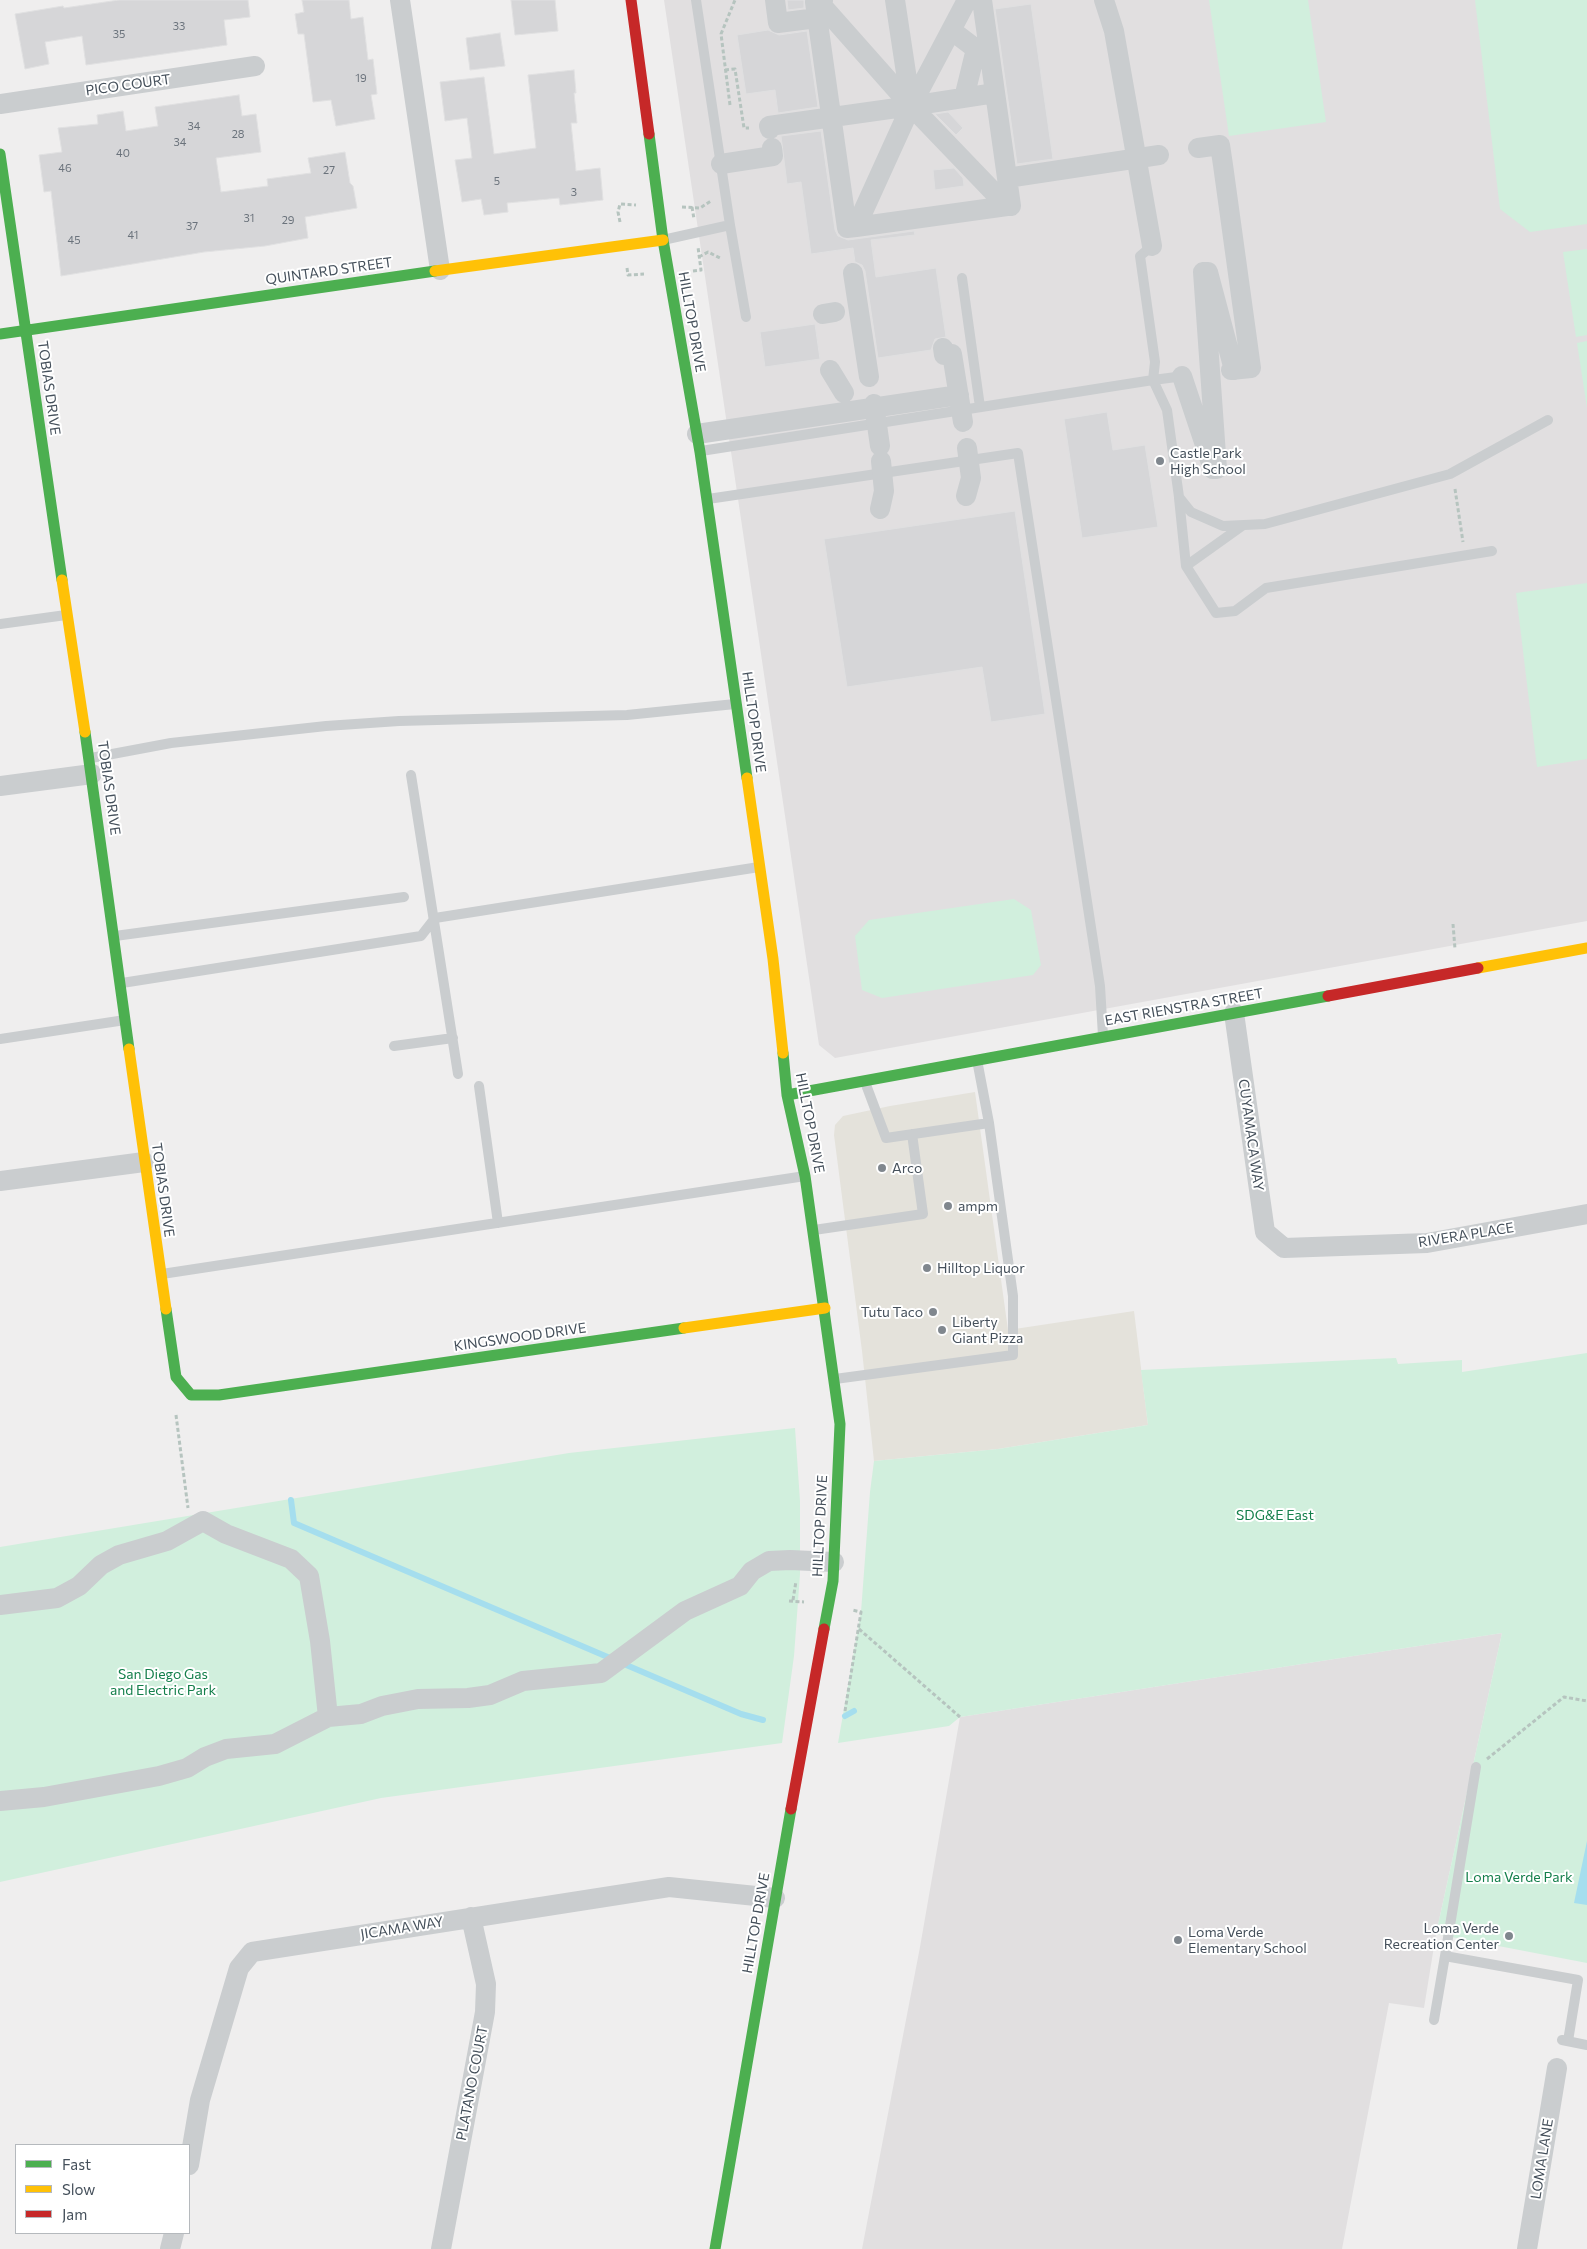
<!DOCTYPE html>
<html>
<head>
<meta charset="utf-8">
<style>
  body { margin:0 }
  #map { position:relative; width:1587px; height:2249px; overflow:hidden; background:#efeeee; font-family:Commissioner,sans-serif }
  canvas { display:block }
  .legend { position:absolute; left:15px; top:2144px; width:175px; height:90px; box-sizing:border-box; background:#fff; border:1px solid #b5b9bd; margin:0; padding:6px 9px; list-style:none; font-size:15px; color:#45505b }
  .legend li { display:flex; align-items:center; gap:10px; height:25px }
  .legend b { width:25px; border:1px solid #b5b9bd }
</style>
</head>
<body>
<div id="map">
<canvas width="1587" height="2249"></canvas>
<ul class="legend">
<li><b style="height:6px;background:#4caf50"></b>Fast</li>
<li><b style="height:6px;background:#ffc107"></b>Slow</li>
<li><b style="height:6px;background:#c62828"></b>Jam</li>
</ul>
</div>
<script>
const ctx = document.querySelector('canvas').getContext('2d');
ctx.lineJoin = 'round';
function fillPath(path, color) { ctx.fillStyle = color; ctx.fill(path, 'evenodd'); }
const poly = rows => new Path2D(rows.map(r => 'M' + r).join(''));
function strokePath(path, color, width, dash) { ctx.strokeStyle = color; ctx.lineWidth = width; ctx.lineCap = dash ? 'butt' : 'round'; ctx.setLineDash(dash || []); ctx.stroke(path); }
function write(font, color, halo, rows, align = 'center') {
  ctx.font = font + ' Commissioner,sans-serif'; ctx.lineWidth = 4; ctx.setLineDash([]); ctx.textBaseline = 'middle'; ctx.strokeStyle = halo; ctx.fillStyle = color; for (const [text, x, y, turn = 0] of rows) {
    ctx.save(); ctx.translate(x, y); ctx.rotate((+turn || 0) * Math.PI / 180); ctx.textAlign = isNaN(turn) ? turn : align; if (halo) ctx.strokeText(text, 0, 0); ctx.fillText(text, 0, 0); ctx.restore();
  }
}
fillPath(poly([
  [975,1092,1008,1330,1134,1311,1148,1425,998,1449,874,1461,862,1351,834,1135,835,1125,843,1116,890,1106]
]), '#e4e2db');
fillPath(poly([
  [664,0,1587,0,1587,921,835,1058,819,1045],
  [1502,1633,1436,1934,1424,2008,1389,2003,1342,2249,862,2249,920,1947,960,1717]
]), '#e1dfe0');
fillPath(poly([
  [1209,0,1308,0,1326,122,1229,136],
  [1475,0,1587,0,1587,224,1530,232,1500,209],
  [1587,249,1587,335,1576,337,1563,252],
  [1587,341,1587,408,1577,343],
  [1587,583,1587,759,1537,767,1516,593],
  [1014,899,1031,910,1041,965,1033,975,882,998,862,990,855,936,869,920],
  [1587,1353,1587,1963,1436,1934,1502,1633,960,1717,949,1726,838,1743,861,1612,870,1492,874,1461,998,1449,1148,1425,1141,1370,1396,1358,1398,1364,1462,1360,1462,1372],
  [795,1428,800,1501,800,1574,794,1656,782,1743,381,1798,0,1882,0,1547,569,1453]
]), '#d1efdd');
fillPath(poly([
  [1587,1841,1587,1905,1574,1903]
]), '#a5deee');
strokePath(poly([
  [291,1500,294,1523,741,1714,763,1720],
  [845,1716,854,1711]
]), '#a5deee', 6);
const building = poly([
  [119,0,248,0,250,17,224,20,227,45,86,65,82,36,45,42,49,64,25,69,15,14,63,6,64,8,119,0],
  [302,0,349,0,351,19,363,17,368,60,373,59,377,94,371,95,375,119,336,126,331,100,313,102,304,34,298,34,295,14,304,12,302,0],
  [511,0,555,0,558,31,515,35,511,0],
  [787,0,804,0,804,8,788,10,787,0],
  [1031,4,1053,159,1017,164,995,9,1031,4],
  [768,30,779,35,807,31,818,107,778,113,775,90,746,94,737,35,768,30],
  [500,33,505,66,470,70,466,38,500,33],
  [574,70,576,93,574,93,577,123,571,123,576,171,600,168,603,200,560,205,559,198,507,203,508,212,484,215,481,199,462,202,455,160,472,158,467,118,445,121,440,82,484,77,494,154,536,148,528,75,574,70],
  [239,95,242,116,256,114,261,152,216,158,221,192,268,186,267,179,311,173,308,158,345,152,350,183,353,186,357,208,305,217,308,238,265,246,204,252,61,276,51,191,44,192,39,155,62,152,58,128,98,124,97,115,123,111,126,131,158,126,155,107,239,95],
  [948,112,963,128,956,135,935,114,948,112],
  [821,131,835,230,838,236,848,240,914,231,915,235,871,240,876,277,936,268,946,337,935,339,931,350,878,358,865,271,862,265,855,262,853,248,811,254,801,182,787,184,781,136,821,131],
  [954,168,963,178,964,186,935,190,933,170,954,168],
  [815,324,820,359,765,367,760,332,815,324],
  [1107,412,1113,450,1145,445,1158,527,1082,538,1064,419,1107,412],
  [1015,511,1045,714,991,722,982,667,847,687,824,539,1015,511]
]);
fillPath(building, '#d6d6d8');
strokePath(building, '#e0e0e1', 1);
strokePath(poly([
  [725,70,735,69,744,128,749,128],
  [730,105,721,34,735,0],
  [682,207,700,208,711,201],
  [692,207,694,219],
  [620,222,618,212,620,204,636,205],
  [699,257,708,252,720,258],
  [627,268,628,275,644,274],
  [693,271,701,270,698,247],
  [1455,489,1463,542],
  [1453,924,1455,949],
  [176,1415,188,1508],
  [793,1600,796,1581],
  [789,1601,804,1602],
  [859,1629,960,1717],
  [845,1711,861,1612,852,1610],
  [1487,1759,1564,1697,1587,1701]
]), '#b6c4bf', 3, [4, 2.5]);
strokePath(poly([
  [696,0,730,225],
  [663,240,730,225,746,317],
  [962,278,980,407],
  [1184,376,1153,380,1167,410,1179,497,1191,512,1223,526,1265,524,1450,474,1548,420],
  [701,451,1153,380,1155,362,1140,256,1152,246],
  [1179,498,1186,566,1242,526],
  [708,499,1018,453,1100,986,1103,1036],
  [1186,566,1216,613,1235,611,1266,588,1492,551],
  [0,624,66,615],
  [91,758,171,743,326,726,399,721,627,715,735,704],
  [411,775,458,1074],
  [115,936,404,897],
  [122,983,421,936,435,918,759,867],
  [0,1039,125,1020],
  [394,1046,453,1038],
  [865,1082,886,1138,989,1123],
  [479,1086,498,1223],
  [814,1230,923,1214,912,1134],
  [162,1274,805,1176],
  [835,1379,1013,1355,1013,1296,989,1123,977,1060],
  [1445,1956,1476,1767],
  [1434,2020,1445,1956,1578,1980,1568,2041],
  [1562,2040,1587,2045]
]), '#cacdcf', 10);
strokePath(poly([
  [400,0,440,270],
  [775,0,778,23,817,18],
  [895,0,911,106],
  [982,0,1011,206,1007,206],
  [1104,0,1114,31,1152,246],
  [823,1,815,2,847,228,856,227],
  [951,30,976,49,964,98],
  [0,104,255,66],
  [911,106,1007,206,856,227,911,106],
  [911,106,967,0],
  [911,106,995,93],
  [770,129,769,126,911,106,818,1],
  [1198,148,1220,145,1223,165,1251,368,1231,370],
  [721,164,773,156,772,148],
  [1007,178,1159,155],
  [853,273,869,377],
  [823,314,835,312],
  [943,348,944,355,952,354,963,422],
  [830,370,844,393],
  [1182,376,1213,469,1217,469,1203,272,1208,272,1234,370],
  [874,404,880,446],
  [697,434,959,395],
  [966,496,971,478,967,448],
  [880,509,884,491,881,461],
  [0,786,92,774],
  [1234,1013,1265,1232,1284,1248,1427,1243,1587,1214],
  [0,1181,144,1162],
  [0,1605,57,1598,79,1586,101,1565,119,1555,167,1541,203,1521,226,1534,291,1559,309,1576,320,1641,328,1717,361,1714,382,1706,418,1699,468,1698,490,1695,523,1681,601,1673,685,1611,740,1586,752,1571,769,1561,790,1560,834,1562],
  [0,1801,44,1797,159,1776,187,1768,205,1757,226,1749,275,1744,328,1717],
  [189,2165,200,2100,239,1968,252,1952,669,1887,775,1898],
  [170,2249,174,2233],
  [441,2249,485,2012,486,1984,471,1917],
  [1527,2249,1557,2068]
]), '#cacdcf', 20);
strokePath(poly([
  [649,134,663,240,700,452,747,778],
  [0,154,62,580],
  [0,334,435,271],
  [85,732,129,1049],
  [783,1053,787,1095,805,1176,840,1424,833,1581,824,1629],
  [787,1095,1328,996],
  [166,1309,176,1377,191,1395,219,1395,684,1328],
  [715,2249,791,1809]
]), '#4caf50', 11);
strokePath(poly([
  [435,271,663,240],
  [62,580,85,732],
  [747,778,773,959,783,1053],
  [1478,968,1587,948],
  [129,1049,166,1309],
  [684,1328,825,1308]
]), '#ffc107', 11);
strokePath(poly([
  [631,0,649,134],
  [1328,996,1478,968],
  [791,1809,824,1629]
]), '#c62828', 11);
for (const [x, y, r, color] of [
  [1160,461,5,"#80878e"],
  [882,1168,5,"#80878e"],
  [948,1206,5,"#80878e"],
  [927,1268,5,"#80878e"],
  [933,1312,5,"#80878e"],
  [942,1330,5,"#80878e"],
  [1509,1936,5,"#80878e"],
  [1178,1940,5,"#80878e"]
]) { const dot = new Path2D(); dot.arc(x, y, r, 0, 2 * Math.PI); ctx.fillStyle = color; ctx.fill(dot); strokePath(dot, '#fff', 2); }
write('11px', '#6b737c', null, [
  ["33",179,26],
  ["35",119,34],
  ["19",361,78],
  ["34",194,126],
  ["28",238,134],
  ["34",180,142],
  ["40",123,153],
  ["46",65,168],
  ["27",329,170],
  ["5",497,181],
  ["3",574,192],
  ["31",249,218],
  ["29",288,220],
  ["37",192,226],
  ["41",133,235],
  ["45",74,240]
]);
write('14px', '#45505b', '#fff', [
  ["PICO COURT",128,85,-8],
  ["QUINTARD STREET",329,271,-8],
  ["HILLTOP DRIVE",692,322,80],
  ["TOBIAS DRIVE",49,388,82],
  ["HILLTOP DRIVE",754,722,82],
  ["TOBIAS DRIVE",109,788,82],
  ["EAST RIENSTRA STREET",1184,1007,-10],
  ["HILLTOP DRIVE",810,1123,79],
  ["CUYAMACA WAY",1251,1135,82],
  ["TOBIAS DRIVE",163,1190,82],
  ["RIVERA PLACE",1466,1235,-9],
  ["KINGSWOOD DRIVE",520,1337,-8],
  ["HILLTOP DRIVE",820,1526,-87],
  ["HILLTOP DRIVE",756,1923,-80],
  ["JICAMA WAY",402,1928,-9],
  ["PLATANO COURT",472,2083,-79],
  ["LOMA LANE",1542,2159,-81]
]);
write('14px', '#45505b', '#fff', [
  ["Castle Park",1170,453],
  ["High School",1170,469],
  ["Arco",892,1168],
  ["ampm",958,1206],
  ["Hilltop Liquor",937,1268],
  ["Tutu Taco",923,1312,"right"],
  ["Liberty",952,1322],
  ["Giant Pizza",952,1338],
  ["Loma Verde",1499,1928,"right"],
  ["Recreation Center",1499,1944,"right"],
  ["Loma Verde",1188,1932],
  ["Elementary School",1188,1948]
], 'left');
write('14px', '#147f4b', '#fff', [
  ["SDG&E East",1275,1515],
  ["San Diego Gas",163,1674],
  ["and Electric Park",163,1690],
  ["Loma Verde Park",1519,1877]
]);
</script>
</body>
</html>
